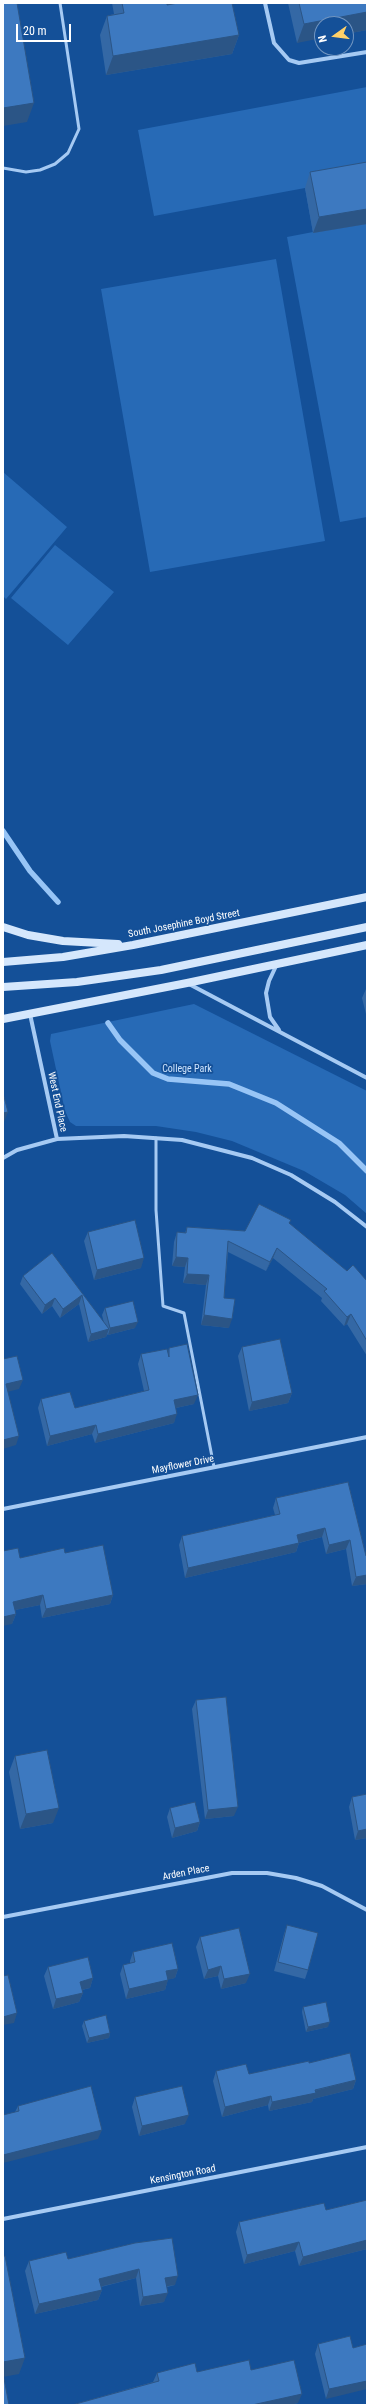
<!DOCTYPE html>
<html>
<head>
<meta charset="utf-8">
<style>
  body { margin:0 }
  #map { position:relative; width:370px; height:2408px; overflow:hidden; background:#145098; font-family:"Roboto Condensed",sans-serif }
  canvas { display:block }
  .frame { position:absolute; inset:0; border:4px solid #fff; pointer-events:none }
  .north { position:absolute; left:314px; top:16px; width:40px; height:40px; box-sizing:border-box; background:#145098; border:1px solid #7296c1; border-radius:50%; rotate:256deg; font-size:11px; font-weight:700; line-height:16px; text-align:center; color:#fff }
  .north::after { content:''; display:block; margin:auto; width:14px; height:18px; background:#ffd068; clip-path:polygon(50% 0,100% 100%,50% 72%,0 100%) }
  .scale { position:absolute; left:16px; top:24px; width:55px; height:18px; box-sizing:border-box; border:2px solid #fff; border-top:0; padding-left:5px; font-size:12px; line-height:14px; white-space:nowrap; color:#fff; -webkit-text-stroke:3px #145098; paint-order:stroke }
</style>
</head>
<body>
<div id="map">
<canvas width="370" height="2408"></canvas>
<div class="frame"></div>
<div class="north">N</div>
<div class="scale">20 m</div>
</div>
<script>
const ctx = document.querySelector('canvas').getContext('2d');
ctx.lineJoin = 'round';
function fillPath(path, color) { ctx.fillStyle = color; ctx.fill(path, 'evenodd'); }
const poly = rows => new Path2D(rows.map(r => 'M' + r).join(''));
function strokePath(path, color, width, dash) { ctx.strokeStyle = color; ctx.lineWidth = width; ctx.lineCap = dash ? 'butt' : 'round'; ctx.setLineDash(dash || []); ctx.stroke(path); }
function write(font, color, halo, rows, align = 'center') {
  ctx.font = font + ' "Roboto Condensed",sans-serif'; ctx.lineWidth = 3.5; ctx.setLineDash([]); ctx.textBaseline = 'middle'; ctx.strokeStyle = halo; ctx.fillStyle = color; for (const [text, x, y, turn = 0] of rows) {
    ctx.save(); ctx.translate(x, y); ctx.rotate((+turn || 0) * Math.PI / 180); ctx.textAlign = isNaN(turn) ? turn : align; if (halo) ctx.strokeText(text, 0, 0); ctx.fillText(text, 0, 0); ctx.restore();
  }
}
fillPath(poly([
  [367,87,367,517,340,522,287,237,313,232,305,188,154,216,138,130],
  [276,259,325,541,150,572,101,289],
  [3,472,67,527,6,599,3,596],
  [55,545,114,592,68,645,11,598],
  [194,1004,367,1091,367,1214,345,1195,304,1171,232,1141,196,1132,156,1126,76,1126,70,1122,65,1111,50,1041,51,1034]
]), '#276ab6');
strokePath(poly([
  [3,831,30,871,58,902],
  [108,1023,120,1040,153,1073,168,1079,229,1084,276,1103,339,1143,367,1171]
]), '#98c5f6', 5.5);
strokePath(poly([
  [3,168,26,172,40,170,55,164,68,153,79,129,60,3],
  [156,1138,156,1210,163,1306,184,1313,214,1467]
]), '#a6caf3', 3);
strokePath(poly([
  [265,3,274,43,289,60,299,63,367,52],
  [277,964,269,981,266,993,270,1017,279,1030],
  [187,983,367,1078],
  [30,1014,57,1139],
  [3,1158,17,1150,57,1139,124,1136,182,1140,252,1158,291,1175,335,1202,367,1227],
  [3,1509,367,1437],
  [3,1917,232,1873,267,1873,296,1878,322,1886,367,1910],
  [3,2219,367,2147]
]), '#a6caf3', 4);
strokePath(poly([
  [3,927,28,935,63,941,118,944],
  [3,962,63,957,133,945,367,897],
  [3,987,77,982,161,970,367,927],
  [3,1019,187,983,367,945]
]), '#d5e7fc', 8);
fillPath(poly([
  [112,3,167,3,167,5,239,35,232,54,106,75,100,35,107,16,114,14],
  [288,3,367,3,367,30,346,34,346,24,297,43],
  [367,162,367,224,313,233,305,188,310,172],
  [367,988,367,1018,362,998,366,989],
  [291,1220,289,1223,347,1271,367,1281,367,1356,347,1324,344,1326,321,1301,322,1298,273,1258,266,1271,228,1252,224,1298,229,1328,201,1325,206,1285,183,1283,185,1267,172,1266,174,1242,177,1232,185,1233,187,1227,245,1231],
  [88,1232,141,1268,94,1280,84,1241],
  [52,1253,104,1323,102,1315,105,1308,135,1328,108,1335,107,1334,106,1337,88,1342,79,1304,60,1318,52,1306,42,1314,20,1284,23,1276],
  [242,1347,292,1393,288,1403,249,1411,238,1356],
  [169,1348,194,1404,176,1408,174,1423,95,1443,92,1434,47,1446,38,1408,41,1399,75,1408,144,1391,138,1364,141,1354,168,1353],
  [348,1482,366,1556,367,1555,367,1584,352,1586,346,1549,326,1554,322,1537,299,1543,296,1552,185,1578,179,1545,182,1536,275,1515,273,1508,276,1498],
  [65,1553,113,1595,110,1604,42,1618,40,1605,15,1610,16,1614,12,1624,20,1558],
  [196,1700,234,1816,205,1819,192,1709],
  [15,1756,53,1823,20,1829,9,1772],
  [367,1794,367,1838,355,1840,349,1807,352,1797],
  [170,1808,200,1822,197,1831,172,1838,167,1817],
  [287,1925,308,1970,305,1979,274,1971,284,1934],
  [200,1937,246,1983,221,1989,218,1976,204,1979,196,1947],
  [133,1952,178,1969,175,1978,168,1979,165,1990,126,1999,120,1974,123,1965,130,1963,130,1961],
  [48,1967,93,1978,90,1988,82,1990,83,1993,79,2002,53,2009,44,1976],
  [303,2007,328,2027,306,2032,302,2012],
  [84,2021,110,2033,109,2038,87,2043,82,2026],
  [309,2063,356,2080,353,2089,313,2099,312,2102,269,2111,268,2105,222,2117,213,2081,216,2071,249,2074],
  [135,2097,185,2124,139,2136,132,2107],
  [18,2106,98,2139,15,2112],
  [367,2200,367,2249,299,2266,295,2251,244,2264,236,2232,239,2222,326,2210],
  [135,2243,175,2285,167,2287,164,2302,140,2306,136,2278,101,2287,102,2290,98,2300,35,2314,25,2271,29,2261,68,2259],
  [350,2336,326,2399,315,2354,318,2344],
  [251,2370,298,2403,290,2405,72,2405,153,2382,157,2373,197,2372]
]), '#3468a5');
fillPath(poly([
  [367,12,367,30,346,34,346,24,322,24,322,38,297,43,304,24],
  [239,35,232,54,106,75,113,56],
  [34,103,27,122,3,126,3,108],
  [367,209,367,224,313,233,319,217],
  [8,1112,4,1122,3,1122,3,1113],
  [277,1248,273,1258,266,1271,270,1262],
  [176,1257,188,1258,185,1267,172,1266],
  [144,1258,141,1268,94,1280,97,1270],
  [187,1274,209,1275,206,1285,183,1283],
  [82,1295,79,1304,60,1318,63,1309],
  [55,1298,52,1306,42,1314,45,1305],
  [351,1314,347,1324,344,1326,347,1317],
  [204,1315,232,1319,229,1328,201,1325],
  [138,1322,135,1328,108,1335,110,1328],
  [109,1329,106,1337,88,1342,91,1334],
  [23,1380,19,1389,3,1393,6,1384],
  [292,1393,288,1403,249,1411,252,1402],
  [198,1395,194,1404,171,1409,174,1400],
  [177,1414,174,1423,95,1443,98,1434],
  [96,1425,92,1434,47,1446,50,1436],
  [19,1436,16,1445,3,1449,3,1440],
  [325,1528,322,1537,294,1544,297,1535],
  [350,1540,346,1549,326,1554,329,1545],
  [299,1543,296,1552,185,1578,188,1568],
  [367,1575,367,1584,352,1586,356,1577],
  [43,1595,40,1605,10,1611,13,1602],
  [113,1595,110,1604,42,1618,46,1609],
  [16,1614,12,1624,3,1626,3,1617],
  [238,1807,234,1816,205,1819,208,1810],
  [59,1808,53,1823,20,1829,26,1814],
  [200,1822,197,1831,172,1838,175,1828],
  [367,1829,367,1838,355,1840,358,1831],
  [221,1966,218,1976,204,1979,208,1970],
  [178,1969,175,1978,163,1981,166,1971],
  [250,1974,246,1983,221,1989,224,1979],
  [93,1978,90,1988,76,1991,80,1982],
  [168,1980,165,1990,126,1999,129,1989],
  [83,1993,79,2002,53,2009,56,1999],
  [17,2013,14,2023,3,2025,3,2017],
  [330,2022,328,2027,306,2032,308,2027],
  [110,2033,109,2038,87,2043,89,2038],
  [356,2080,353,2089,313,2099,312,2102,269,2111,272,2102],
  [271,2096,268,2105,222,2117,225,2107],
  [189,2115,185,2124,139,2136,142,2126],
  [102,2130,98,2139,3,2163,3,2155],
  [367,2240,367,2249,299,2266,303,2257],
  [299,2242,295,2251,244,2264,247,2255],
  [139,2269,136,2278,95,2288,99,2279],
  [178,2276,175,2285,162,2287,165,2278],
  [102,2290,98,2300,35,2314,39,2304],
  [168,2293,164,2302,140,2306,143,2297],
  [25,2358,19,2374,3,2377,3,2362],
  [367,2381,367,2389,326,2399,329,2389],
  [302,2394,298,2403,290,2405,252,2405]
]), '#2b5586');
const building = poly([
  [3,3,17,3,34,103,3,108,3,3],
  [122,3,167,3,167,5,178,3,232,3,239,35,113,56,107,16,124,13,122,3],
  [299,3,367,3,367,12,304,24,299,3],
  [367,162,367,209,319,217,310,172,367,162],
  [3,1093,8,1112,3,1113,3,1093],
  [259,1204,291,1220,289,1223,347,1271,353,1265,367,1281,367,1341,351,1314,347,1317,324,1291,327,1289,277,1248,270,1262,228,1241,224,1298,235,1299,232,1319,204,1315,209,1275,187,1274,188,1258,176,1257,177,1232,186,1233,187,1227,245,1231,259,1204],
  [135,1220,144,1258,97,1270,88,1232,135,1220],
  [52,1253,109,1329,91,1334,82,1295,63,1309,55,1298,45,1305,23,1276,52,1253],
  [133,1301,138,1322,110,1328,105,1308,133,1301],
  [280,1339,292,1393,252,1402,242,1347,280,1339],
  [187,1344,198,1395,174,1400,177,1414,98,1434,96,1425,50,1436,41,1399,70,1392,75,1408,149,1390,141,1354,167,1349,169,1357,169,1348,187,1344],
  [17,1356,23,1380,6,1384,19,1436,3,1440,3,1359,17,1356],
  [348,1482,366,1556,367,1555,367,1575,356,1577,350,1540,329,1545,325,1528,297,1535,299,1543,188,1568,182,1536,280,1514,276,1498,348,1482],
  [103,1545,113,1595,46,1609,43,1595,13,1602,16,1614,3,1617,3,1551,18,1548,20,1558,64,1548,65,1553,103,1545],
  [226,1697,238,1807,208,1810,196,1700,226,1697],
  [47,1750,59,1808,26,1814,15,1756,47,1750],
  [367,1794,367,1829,358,1831,352,1797,367,1794],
  [195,1802,200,1822,175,1828,170,1808,195,1802],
  [287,1925,318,1933,308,1970,278,1962,287,1925],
  [239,1928,250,1974,224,1979,221,1966,208,1970,200,1937,239,1928],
  [172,1943,178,1969,166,1971,168,1980,129,1989,123,1965,135,1962,133,1952,172,1943],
  [88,1957,93,1978,80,1982,83,1993,56,1999,48,1967,88,1957],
  [8,1975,17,2013,3,2017,3,1976,8,1975],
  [326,2002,330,2022,308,2027,303,2007,326,2002],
  [106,2015,110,2033,89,2038,84,2021,106,2015],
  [350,2053,356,2080,315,2090,316,2093,272,2102,271,2096,225,2107,216,2071,246,2064,249,2074,309,2061,309,2063,350,2053],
  [91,2086,102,2130,3,2155,3,2115,19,2111,18,2106,91,2086],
  [182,2086,189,2115,142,2126,135,2097,182,2086],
  [367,2200,367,2240,303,2257,299,2242,247,2255,239,2222,324,2203,326,2210,367,2200],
  [172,2238,178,2276,165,2278,168,2293,143,2297,139,2269,99,2279,102,2290,39,2304,29,2261,66,2252,68,2259,135,2243,172,2238],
  [3,2256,5,2256,25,2358,3,2362,3,2256],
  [350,2336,353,2348,367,2344,367,2381,329,2389,318,2344,350,2336],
  [249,2360,251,2370,294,2360,302,2394,252,2405,72,2405,159,2381,157,2373,195,2363,197,2372,249,2360],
  [3,2373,9,2405,3,2405,3,2373]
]);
fillPath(building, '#3d79c0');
strokePath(building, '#2b5586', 1);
write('10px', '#fff', '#145098', [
  ["South Josephine Boyd Street",184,924,-11],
  ["West End Place",57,1102,78],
  ["Mayflower Drive",183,1465,-11],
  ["Arden Place",186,1873,-11],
  ["Kensington Road",183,2175,-11]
]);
write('10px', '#cee4fd', '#145098', [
  ["College Park",187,1069]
]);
</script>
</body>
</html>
